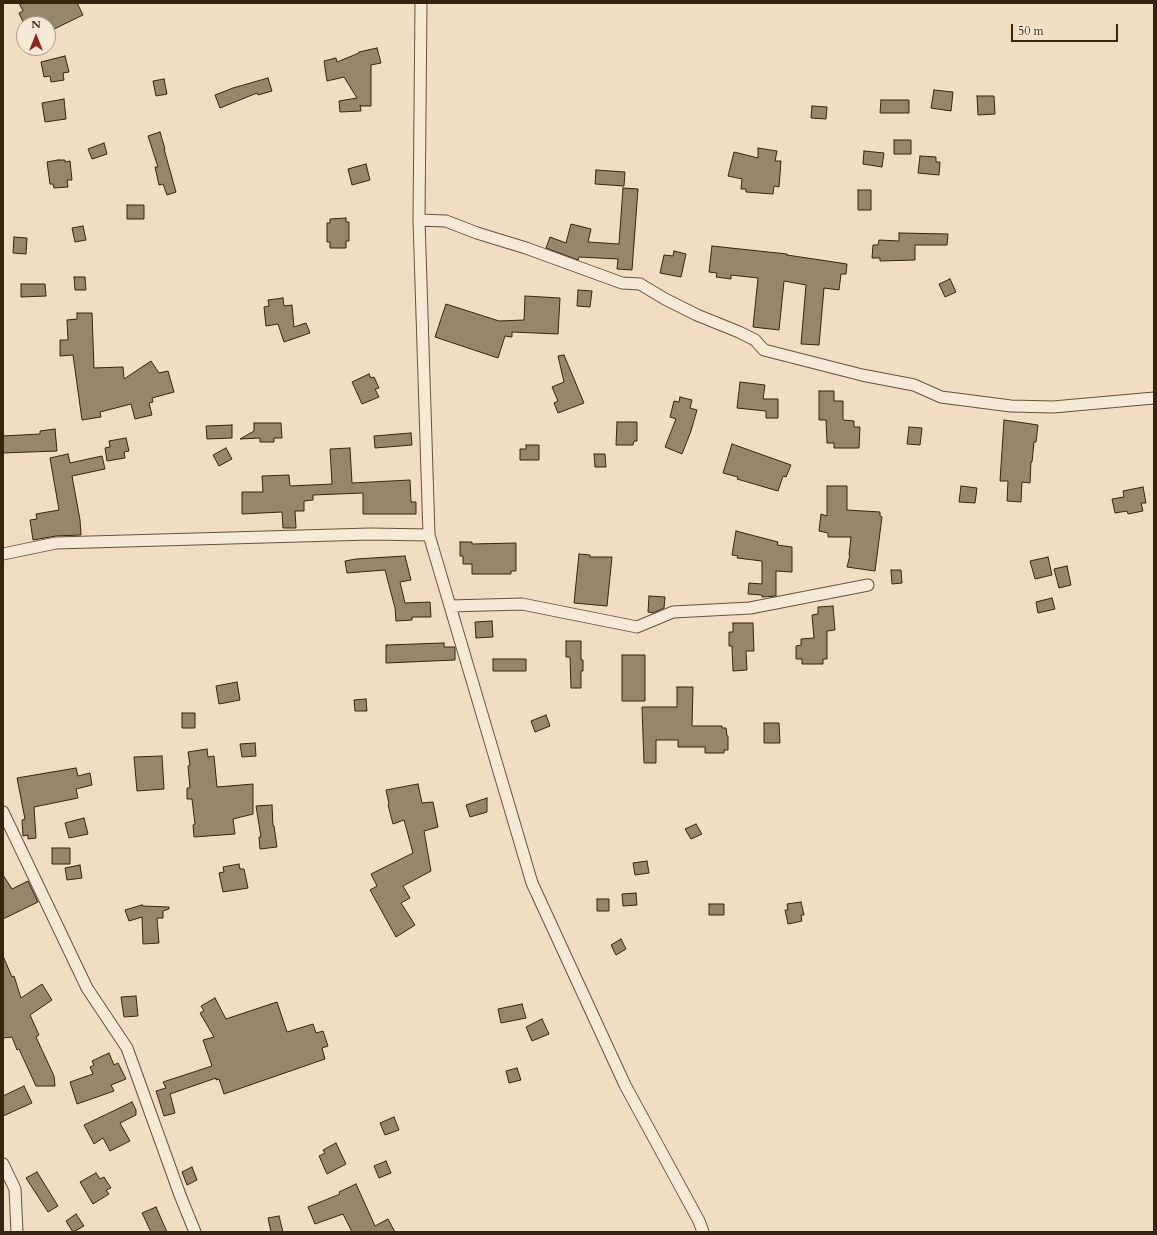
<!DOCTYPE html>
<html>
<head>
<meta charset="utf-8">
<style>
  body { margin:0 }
  #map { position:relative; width:1157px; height:1235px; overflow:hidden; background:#f1ddc2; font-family:Cardo,serif }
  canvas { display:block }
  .frame { position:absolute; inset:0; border:4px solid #36250e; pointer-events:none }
  .north { position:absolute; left:16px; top:16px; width:40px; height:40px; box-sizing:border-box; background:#f6e9d7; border:1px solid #a99b87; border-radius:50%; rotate:0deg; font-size:11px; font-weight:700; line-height:16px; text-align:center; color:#36250e }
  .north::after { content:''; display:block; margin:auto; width:14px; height:18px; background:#8f2418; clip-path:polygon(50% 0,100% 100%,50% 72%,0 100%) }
  .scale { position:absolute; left:1011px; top:24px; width:107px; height:18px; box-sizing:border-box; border:2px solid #36250e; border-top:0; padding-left:5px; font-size:12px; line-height:14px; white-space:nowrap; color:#36250e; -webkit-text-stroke:3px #f6e9d7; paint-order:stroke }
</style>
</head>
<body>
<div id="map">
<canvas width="1157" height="1235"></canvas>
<div class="frame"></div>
<div class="north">N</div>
<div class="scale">50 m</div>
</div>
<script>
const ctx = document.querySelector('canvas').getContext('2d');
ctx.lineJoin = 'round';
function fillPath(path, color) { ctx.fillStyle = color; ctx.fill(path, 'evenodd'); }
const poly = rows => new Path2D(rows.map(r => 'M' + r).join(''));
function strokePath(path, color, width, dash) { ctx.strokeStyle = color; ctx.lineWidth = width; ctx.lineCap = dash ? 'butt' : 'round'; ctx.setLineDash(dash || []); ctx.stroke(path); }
const building = poly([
  [19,3,77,3,83,15,48,32,48,24,24,24,19,13,23,11,19,3],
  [377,48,381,63,371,65,371,106,361,106,360,105,361,111,340,112,339,101,357,98,344,77,327,81,324,61,336,58,337,62,359,53,359,52,377,48],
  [65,56,69,72,63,73,64,80,51,82,50,76,44,77,41,62,65,56],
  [268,78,272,91,258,95,257,93,220,108,215,95,233,88,268,78],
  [164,79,167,94,156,96,153,81,164,79],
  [934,90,953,92,951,111,931,108,934,90],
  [977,96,994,96,995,114,978,115,977,96],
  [64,99,66,119,45,122,42,103,64,99],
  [881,100,909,100,909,113,880,113,881,100],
  [812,106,827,107,826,119,811,118,812,106],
  [160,132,165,149,164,149,176,192,167,195,163,184,159,185,155,167,158,167,148,136,160,132],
  [894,140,911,140,911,154,894,154,894,140],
  [104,143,107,154,92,159,88,149,104,143],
  [758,148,777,151,775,161,781,161,779,187,774,186,773,194,746,192,746,189,741,189,742,179,728,176,734,152,758,158,758,148],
  [864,151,884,153,882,167,863,164,864,151],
  [920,156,936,157,936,162,940,162,939,175,918,173,920,156],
  [58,160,65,160,65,162,70,161,72,180,67,180,68,187,54,188,53,184,50,184,47,162,58,160],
  [366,164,370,180,352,185,348,169,366,164],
  [596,170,625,172,624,186,595,184,596,170],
  [623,188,638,189,632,270,617,269,618,259,579,257,578,260,546,248,550,237,566,243,571,224,591,229,588,242,619,244,623,188],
  [858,190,871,190,871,210,858,210,858,190],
  [127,205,144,205,144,219,127,219,127,205],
  [346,218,346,222,349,222,349,241,346,241,346,248,330,248,330,242,327,242,327,223,330,223,330,219,346,218],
  [83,226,86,240,75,242,72,228,83,226],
  [899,233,948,234,947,245,915,245,915,260,880,261,880,258,872,258,873,245,878,245,879,240,899,241,899,233],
  [14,237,27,238,26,254,13,253,14,237],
  [712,246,787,254,787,255,847,264,846,274,841,274,839,290,824,288,819,345,801,344,806,285,784,281,779,330,753,327,758,278,731,275,731,279,716,277,717,273,709,272,712,246],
  [674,251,686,254,681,277,660,273,664,255,673,256,674,251],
  [74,277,85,277,86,290,75,290,74,277],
  [950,279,956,292,945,297,939,284,950,279],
  [21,284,45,284,46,296,21,297,21,284],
  [578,290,592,291,590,307,577,306,578,290],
  [525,296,560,298,558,334,512,332,512,337,505,336,498,358,435,337,446,304,499,321,524,320,525,296],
  [283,298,284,306,292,305,294,327,306,323,310,333,284,342,278,324,266,326,264,307,269,306,268,300,283,298],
  [77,313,92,313,94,368,123,367,124,379,151,361,159,373,168,371,174,392,152,398,153,402,149,403,152,415,135,419,131,404,100,412,101,417,82,420,73,355,60,356,60,340,68,340,67,320,77,319,77,313],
  [564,355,584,403,558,413,554,403,558,401,552,387,564,382,558,356,564,355],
  [369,374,371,378,374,377,379,388,375,389,379,397,362,404,352,382,369,374],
  [740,382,765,385,763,399,778,399,778,418,766,418,766,411,737,408,740,382],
  [819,391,834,391,834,401,843,401,843,420,854,421,854,427,860,427,859,448,834,448,834,443,827,443,826,420,819,420,819,391],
  [680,397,692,400,690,408,697,410,691,431,682,454,665,447,676,419,670,417,674,401,679,402,680,397],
  [1004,420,1038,425,1036,442,1034,442,1032,462,1031,462,1030,483,1022,482,1021,502,1007,501,1008,481,1000,481,1004,420],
  [617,422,637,422,637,441,634,441,633,445,616,445,617,422],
  [254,423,281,423,282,438,274,438,274,442,260,442,260,438,240,439,254,431,254,423],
  [232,425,232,438,207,439,206,426,232,425],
  [909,427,922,428,920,445,907,444,909,427],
  [55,429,57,451,3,453,3,436,40,434,40,431,55,429],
  [411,433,412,445,375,448,374,436,411,433],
  [126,438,129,451,124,452,125,458,107,461,105,448,110,447,109,441,126,438],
  [732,444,791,465,786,477,783,476,778,491,737,479,738,477,723,473,732,444],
  [526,445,539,445,539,460,520,460,520,449,526,449,526,445],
  [226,448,232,459,219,466,213,455,226,448],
  [350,448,352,483,410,480,411,502,416,502,416,514,363,514,363,493,313,495,313,500,304,501,304,511,295,511,296,528,283,528,282,512,242,514,242,492,263,492,262,476,289,475,290,486,332,484,330,449,350,448],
  [68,454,70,463,102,456,105,469,72,476,80,520,81,535,56,536,33,540,30,520,37,519,36,514,59,510,50,458,68,454],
  [594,454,605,454,606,467,595,467,594,454],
  [827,486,847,486,847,510,880,512,880,516,882,517,875,571,847,567,850,555,849,555,851,537,828,537,828,533,819,531,821,514,827,516,827,486],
  [961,486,977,488,975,503,959,502,961,486],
  [1143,487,1146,503,1141,503,1143,511,1128,514,1127,511,1115,513,1112,499,1124,497,1123,491,1143,487],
  [736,531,778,542,777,545,792,547,792,572,776,571,776,596,762,597,762,595,748,594,749,583,762,584,762,561,737,558,738,556,732,555,736,531],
  [460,542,472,542,472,544,516,543,516,571,511,571,511,574,472,574,472,564,463,564,463,556,460,556,460,542],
  [579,554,590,555,590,557,612,557,607,606,574,603,579,554],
  [405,556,411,580,400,582,405,603,430,602,431,617,412,617,412,620,396,621,395,608,385,570,347,573,345,561,356,559,405,556],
  [1048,557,1052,575,1035,579,1030,561,1048,557],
  [1067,566,1071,585,1059,588,1054,569,1067,566],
  [891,570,901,570,902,583,892,584,891,570],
  [649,596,665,597,664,608,653,613,648,612,649,596],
  [1052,598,1055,609,1038,613,1036,602,1052,598],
  [833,606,835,630,827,631,827,659,823,659,823,664,802,664,802,659,796,659,796,646,801,645,801,639,814,638,812,615,818,614,818,607,833,606],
  [492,621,493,637,476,638,475,622,492,621],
  [733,623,753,623,754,651,746,651,747,670,733,671,732,646,729,646,729,632,733,632,733,623],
  [566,641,581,641,581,660,583,660,583,671,581,671,581,688,571,688,570,657,566,657,566,641],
  [444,643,444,647,455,647,455,660,386,663,386,645,444,643],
  [622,655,645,655,645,701,622,701,622,655],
  [493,659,526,659,526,671,493,671,493,659],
  [237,682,240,700,219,704,216,686,237,682],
  [677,687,693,687,692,726,722,726,722,728,726,728,727,736,728,736,728,750,724,750,724,753,705,753,705,747,678,747,678,740,656,740,656,763,644,763,642,707,677,707,677,687],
  [366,699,367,711,355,711,354,700,366,699],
  [182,713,195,713,195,728,182,728,182,713],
  [546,715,550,726,535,732,531,721,546,715],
  [764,723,779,723,780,743,764,743,764,723],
  [255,743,256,756,242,757,240,744,255,743],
  [207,749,208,757,214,756,217,787,253,784,253,814,233,819,235,834,194,837,193,825,195,824,192,799,187,799,187,788,190,788,188,766,190,765,188,752,207,749],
  [162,756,164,789,137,791,134,757,162,756],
  [76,768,78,776,90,773,92,785,76,789,78,798,34,807,36,838,28,839,28,835,23,836,22,820,25,819,17,778,76,768],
  [418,784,422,803,433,802,438,827,424,831,431,871,403,886,410,898,401,903,415,925,396,937,370,890,377,886,371,874,413,853,404,820,393,824,388,805,389,804,386,790,418,784],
  [487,798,487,812,470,817,466,805,487,798],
  [272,805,273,826,274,826,277,847,260,849,259,837,261,837,256,806,272,805],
  [84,818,88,834,69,838,65,823,84,818],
  [696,824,702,834,691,839,685,829,696,824],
  [52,848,70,848,70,864,52,864,52,848],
  [647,861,649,873,635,875,633,863,647,861],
  [239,864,240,869,244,869,248,888,223,892,219,873,224,872,223,867,239,864],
  [80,865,82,878,67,880,65,868,80,865],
  [3,875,12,889,28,881,38,902,3,919,3,875],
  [636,893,637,905,623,906,622,894,636,893],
  [597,899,609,899,609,911,597,911,597,899],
  [801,902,804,915,801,915,802,921,788,924,785,910,788,910,787,904,801,902],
  [709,904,724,904,724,915,709,915,709,904],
  [142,905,142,906,169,907,169,909,163,911,163,918,157,918,159,943,143,944,142,917,129,921,125,910,142,905],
  [621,939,626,949,616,955,611,945,621,939],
  [3,956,12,977,14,976,21,998,42,984,52,1000,30,1015,39,1035,36,1037,54,1076,55,1086,36,1086,19,1049,17,1050,12,1037,3,1038,3,956],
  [136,996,138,1016,124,1017,121,997,136,996],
  [215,998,226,1019,277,1002,287,1032,313,1024,316,1033,323,1031,328,1046,322,1048,325,1059,224,1094,219,1079,216,1080,216,1078,170,1094,175,1113,164,1116,156,1091,166,1088,163,1082,212,1066,203,1040,214,1037,200,1013,204,1011,201,1006,215,998],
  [522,1004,526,1018,501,1023,498,1009,522,1004],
  [542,1019,549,1034,532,1041,526,1027,542,1019],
  [109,1053,114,1065,118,1063,126,1079,111,1085,114,1091,77,1104,70,1082,93,1074,90,1067,94,1065,92,1061,109,1053],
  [517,1068,521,1080,509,1083,506,1071,517,1068],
  [24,1086,32,1103,3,1116,3,1096,24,1086],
  [132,1102,136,1110,136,1115,120,1123,130,1141,110,1151,103,1138,94,1144,84,1125,132,1102],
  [394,1117,399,1130,385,1135,380,1123,394,1117],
  [336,1143,346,1164,327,1174,319,1156,325,1153,323,1150,336,1143],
  [386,1161,391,1173,379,1178,374,1166,386,1161],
  [192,1167,197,1180,187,1185,182,1172,192,1167],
  [37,1172,58,1206,48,1212,26,1178,37,1172],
  [96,1173,100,1179,104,1177,111,1188,106,1190,109,1194,93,1204,80,1182,96,1173],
  [356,1184,375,1226,388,1219,395,1232,352,1232,343,1214,315,1224,308,1207,340,1194,339,1192,356,1184],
  [156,1207,167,1232,151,1232,142,1213,156,1207],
  [76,1214,84,1226,73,1232,66,1221,76,1214],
  [279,1216,283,1232,271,1232,268,1218,279,1216]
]);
fillPath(building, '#97856c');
strokePath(building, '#36250e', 1);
const minor = poly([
  [421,3,419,220,429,535,532,883,625,1085,699,1221,703,1232],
  [419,220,446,221,477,233,526,248,622,283,640,284,665,299,697,315,739,332,755,340,764,350,862,375,914,385,941,397,1011,406,1053,407,1154,398],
  [3,554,56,543,370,534,429,535],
  [450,606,522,604,637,627,673,612,750,608,868,585],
  [3,812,87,988,127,1048,180,1195,195,1232],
  [3,1164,15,1189,17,1232]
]);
strokePath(minor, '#65533b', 13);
strokePath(minor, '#f6e9d7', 11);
</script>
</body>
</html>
